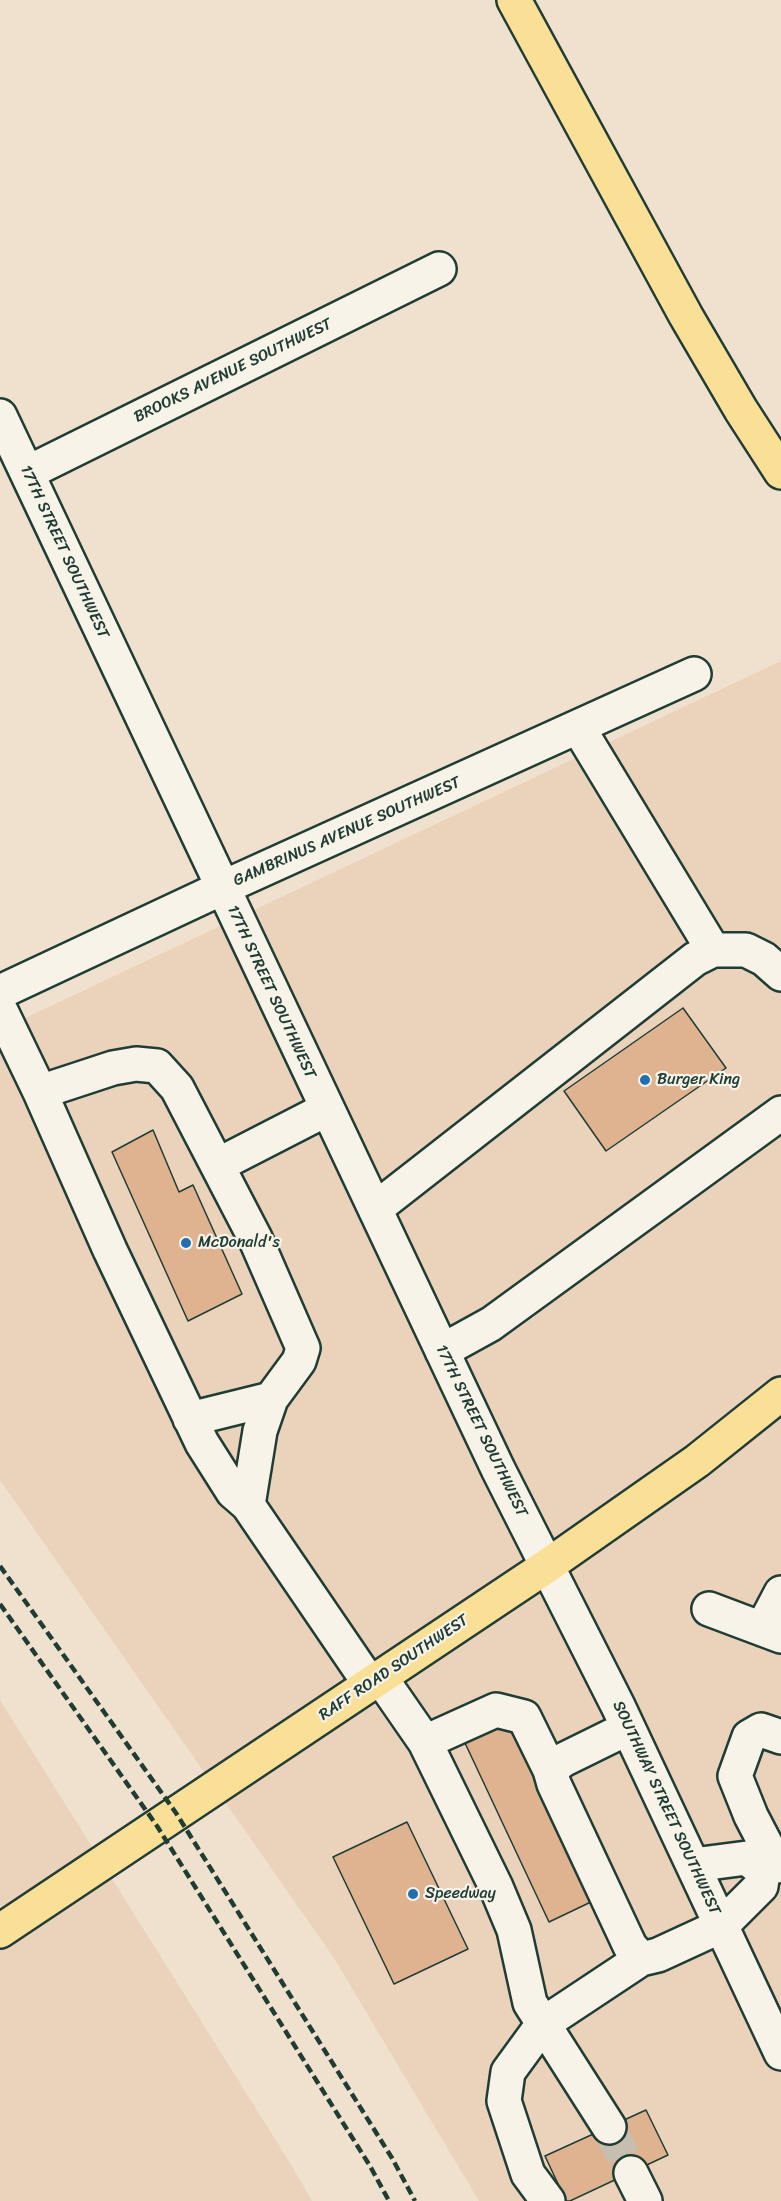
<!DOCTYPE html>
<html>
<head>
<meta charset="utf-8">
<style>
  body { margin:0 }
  canvas { display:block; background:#f0e0ce }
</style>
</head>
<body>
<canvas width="781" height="2201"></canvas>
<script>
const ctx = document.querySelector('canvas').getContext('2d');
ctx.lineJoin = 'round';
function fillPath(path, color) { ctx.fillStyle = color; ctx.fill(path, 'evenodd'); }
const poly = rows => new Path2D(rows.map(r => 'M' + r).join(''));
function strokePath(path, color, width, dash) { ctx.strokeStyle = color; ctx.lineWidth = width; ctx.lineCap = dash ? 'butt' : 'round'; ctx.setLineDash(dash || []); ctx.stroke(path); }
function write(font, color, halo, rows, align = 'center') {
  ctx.font = font + ' Sriracha,sans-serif'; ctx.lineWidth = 4.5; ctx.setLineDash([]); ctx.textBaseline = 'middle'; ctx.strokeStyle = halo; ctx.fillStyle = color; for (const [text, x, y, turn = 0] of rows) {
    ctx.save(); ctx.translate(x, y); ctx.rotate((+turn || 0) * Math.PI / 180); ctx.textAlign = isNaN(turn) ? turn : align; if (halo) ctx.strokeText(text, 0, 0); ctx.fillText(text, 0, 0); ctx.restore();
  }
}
fillPath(poly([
  [781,661,781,2201,479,2201,334,1958,0,1480,0,1030],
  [0,1700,290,2163,312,2201,0,2201]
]), '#ebd2bb');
const building = poly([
  [683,1008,726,1068,606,1151,564,1091,683,1008],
  [153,1130,179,1192,193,1185,242,1294,188,1321,112,1152,153,1130],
  [508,1722,593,1901,549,1922,465,1743,508,1722],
  [407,1822,468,1949,394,1984,333,1857,407,1822],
  [646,2110,668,2155,570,2201,566,2201,545,2156,646,2110]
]);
fillPath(building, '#dfb290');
strokePath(building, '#1f3d34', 1.5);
strokePath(poly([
  [609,2127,631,2173]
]), '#c6bfaf', 33, [33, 16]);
const minor = poly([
  [0,416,498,1469,618,1706,781,2053],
  [27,473,439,269],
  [578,727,713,950],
  [0,992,222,888,694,674],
  [0,1009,40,1092,110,1250,202,1443,233,1492,248,1505,260,1431,271,1399,299,1361,303,1348,255,1238,177,1088,157,1066,136,1064,113,1068,40,1092],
  [218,1165,327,1109],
  [375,1209,695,959,713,950,746,950,764,959,781,974],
  [442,1351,491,1324,781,1113],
  [190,1419,271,1399],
  [248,1505,370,1684],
  [709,1609,781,1636],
  [762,1629,781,1593],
  [380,1677,425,1742,496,1887,514,1930,530,2003,609,2127],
  [628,1728,563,1760,550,1770,554,1784,630,1946,641,1959,658,1955,721,1926,761,1886,763,1871,747,1858,693,1865],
  [425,1742,496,1710,524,1717,550,1770],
  [777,1866,751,1816,735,1776,749,1737,761,1730,781,1737],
  [631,2173,645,2201],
  [548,2201,528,2174,504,2101,508,2072,543,2024,641,1959]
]);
const major = poly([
  [0,1931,547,1566,697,1461,781,1394]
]);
const highway = poly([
  [514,0,686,316,741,410,781,472]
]);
strokePath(minor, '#1f3d34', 38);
strokePath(major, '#1f3d34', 38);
strokePath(highway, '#1f3d34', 38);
strokePath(minor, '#f7f3e8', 33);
strokePath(major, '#fadf96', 33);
strokePath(highway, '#fadf96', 33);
strokePath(poly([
  [0,1566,176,1813,392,2158,415,2201],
  [0,1604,157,1826,370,2166,389,2201]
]), '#1f3d34', 4.5, [9, 4.5]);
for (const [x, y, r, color] of [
  [645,1080,6,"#1f6fb2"],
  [186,1243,6,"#1f6fb2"],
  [413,1894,6,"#1f6fb2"]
]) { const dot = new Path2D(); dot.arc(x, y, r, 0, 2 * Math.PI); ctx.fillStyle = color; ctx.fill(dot); strokePath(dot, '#f7f3e8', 2); }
write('16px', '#1f3d34', '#f7f3e8', [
  ["BROOKS AVENUE SOUTHWEST",233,371,-26],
  ["17TH STREET SOUTHWEST",64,552,65],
  ["GAMBRINUS AVENUE SOUTHWEST",347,832,-24],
  ["17TH STREET SOUTHWEST",271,992,65],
  ["17TH STREET SOUTHWEST",481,1431,64],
  ["RAFF ROAD SOUTHWEST",394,1668,-34],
  ["SOUTHWAY STREET SOUTHWEST",666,1808,65]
]);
write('16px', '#1f3d34', '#f7f3e8', [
  ["Burger King",657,1080],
  ["McDonald's",198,1243],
  ["Speedway",425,1894]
], 'left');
</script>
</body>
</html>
